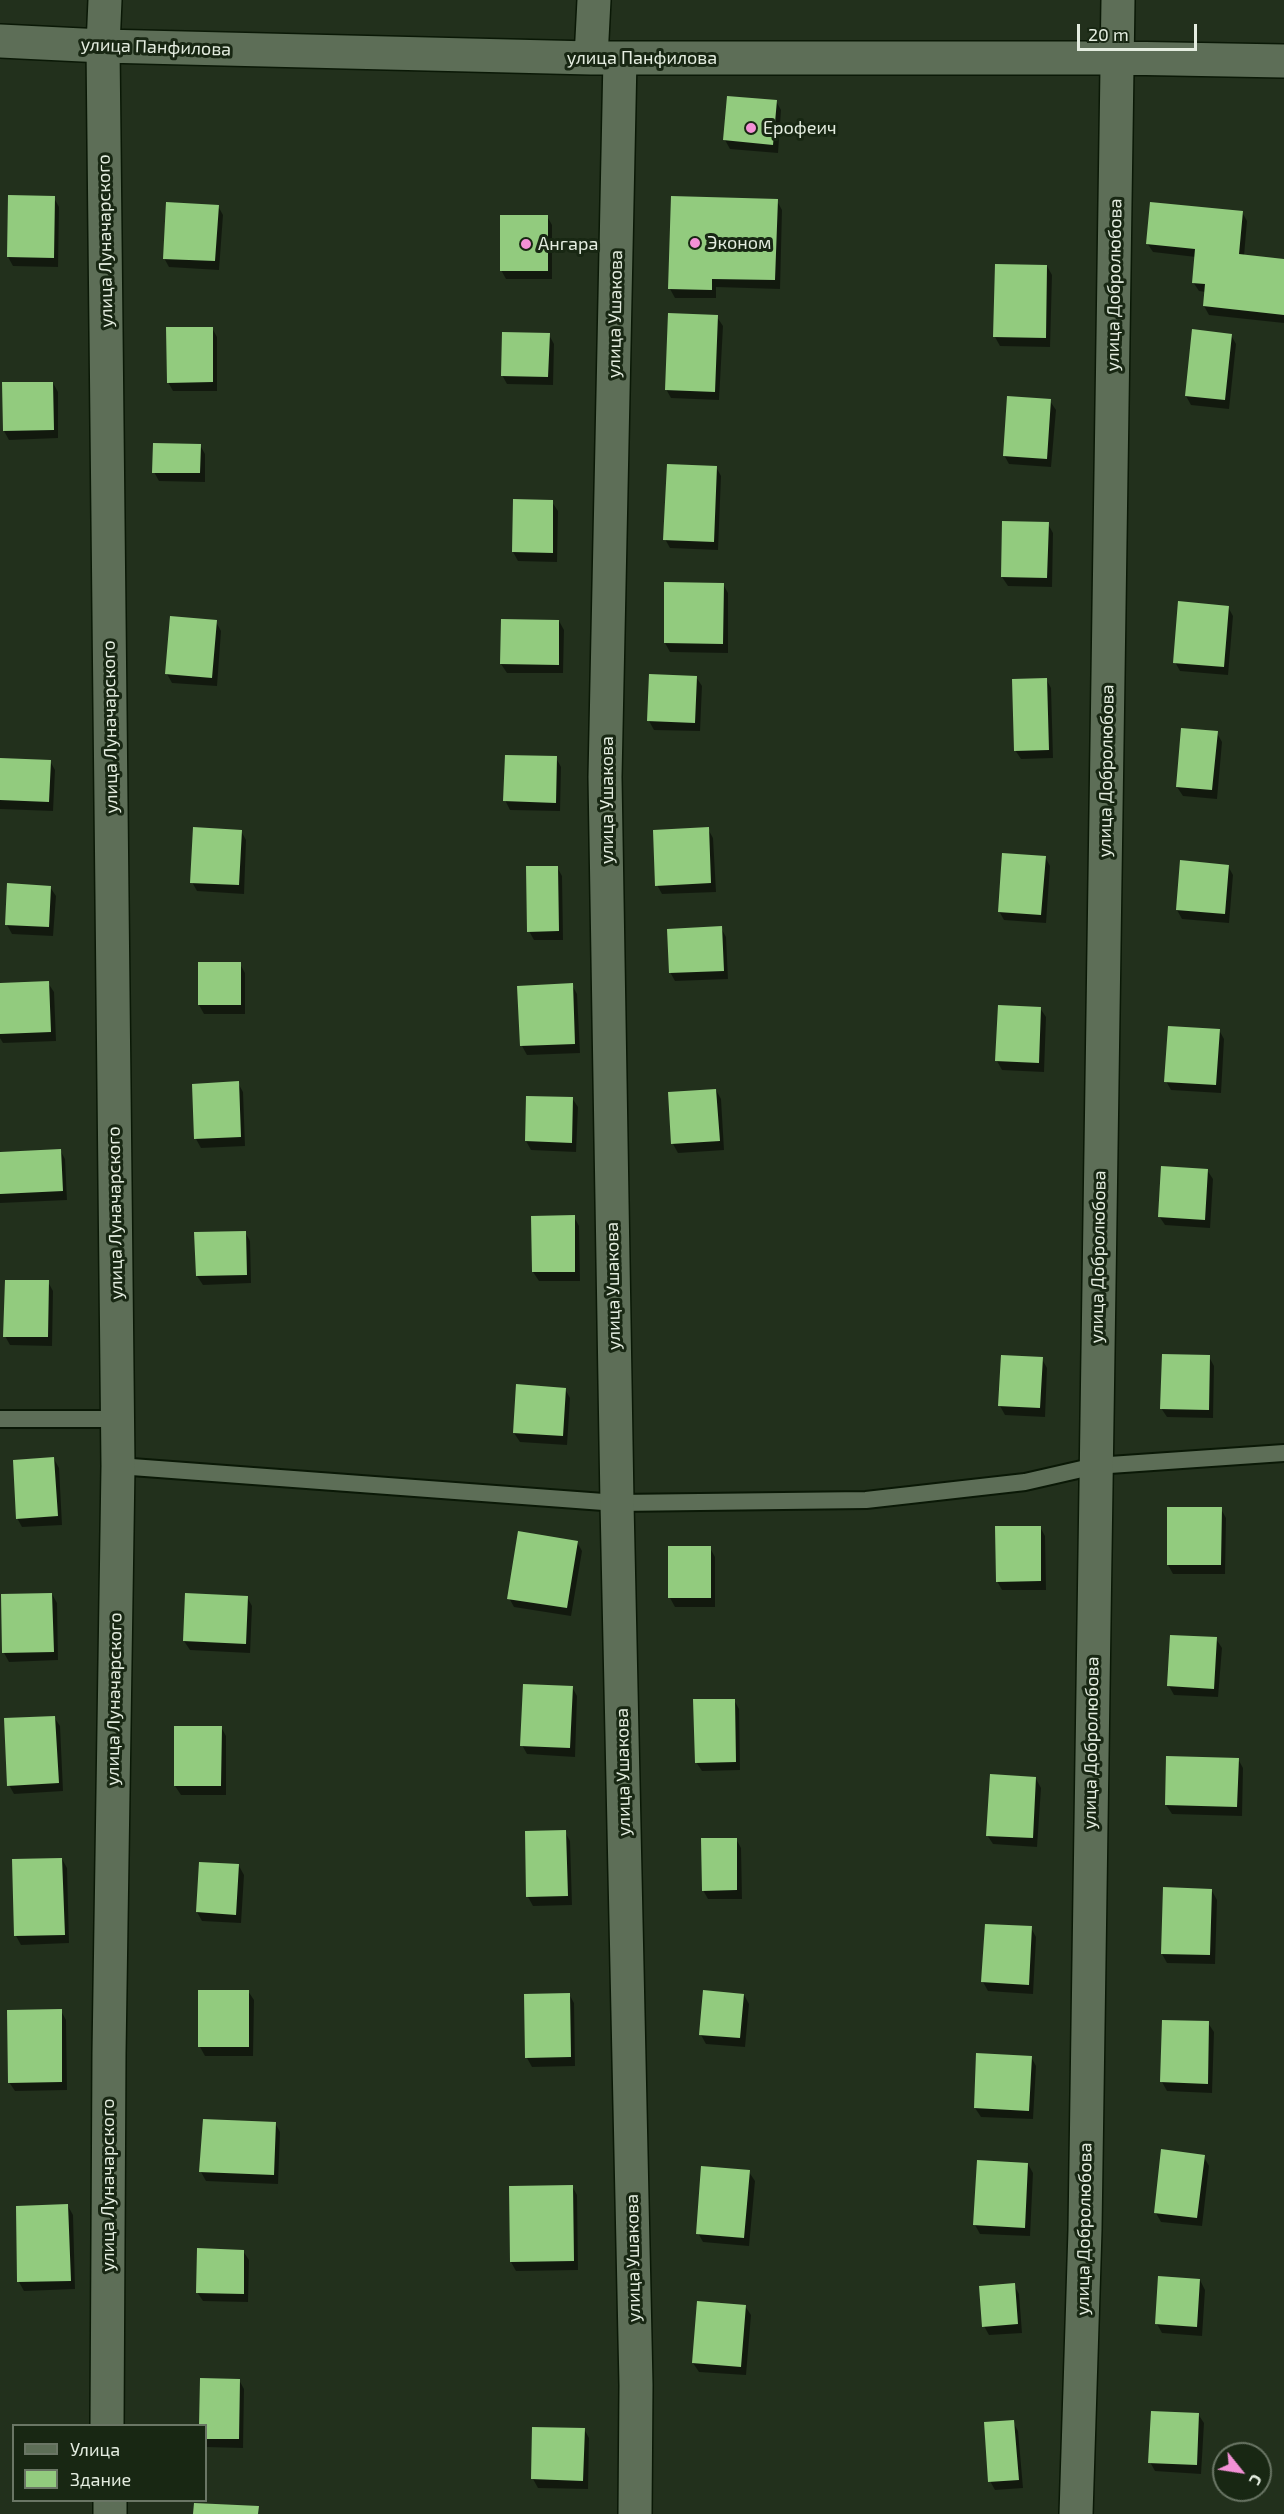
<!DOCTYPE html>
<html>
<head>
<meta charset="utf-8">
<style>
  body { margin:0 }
  #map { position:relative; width:1284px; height:2514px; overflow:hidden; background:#22301c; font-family:"Exo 2",sans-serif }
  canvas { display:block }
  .legend { position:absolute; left:12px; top:2424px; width:195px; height:78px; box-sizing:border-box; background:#182713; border:2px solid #6a7665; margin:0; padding:8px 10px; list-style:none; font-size:18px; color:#e4ede0 }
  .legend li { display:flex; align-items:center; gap:12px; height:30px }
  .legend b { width:30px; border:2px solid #6a7665 }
  .north { position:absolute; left:1212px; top:2442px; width:60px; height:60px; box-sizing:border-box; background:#182713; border:2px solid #6a7665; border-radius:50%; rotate:120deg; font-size:16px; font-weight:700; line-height:24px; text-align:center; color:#e4ede0 }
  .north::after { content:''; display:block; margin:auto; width:21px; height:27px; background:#f391d6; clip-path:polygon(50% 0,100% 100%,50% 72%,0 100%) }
  .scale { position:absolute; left:1077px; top:24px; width:120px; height:27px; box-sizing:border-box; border:3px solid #e4ede0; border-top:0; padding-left:8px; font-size:18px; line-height:21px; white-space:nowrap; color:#e4ede0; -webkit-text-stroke:4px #182713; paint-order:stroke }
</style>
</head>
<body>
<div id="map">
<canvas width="1284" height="2514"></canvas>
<ul class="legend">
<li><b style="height:8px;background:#5d6e57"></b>Улица</li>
<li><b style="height:16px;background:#92cb7e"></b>Здание</li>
</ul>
<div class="north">С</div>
<div class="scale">20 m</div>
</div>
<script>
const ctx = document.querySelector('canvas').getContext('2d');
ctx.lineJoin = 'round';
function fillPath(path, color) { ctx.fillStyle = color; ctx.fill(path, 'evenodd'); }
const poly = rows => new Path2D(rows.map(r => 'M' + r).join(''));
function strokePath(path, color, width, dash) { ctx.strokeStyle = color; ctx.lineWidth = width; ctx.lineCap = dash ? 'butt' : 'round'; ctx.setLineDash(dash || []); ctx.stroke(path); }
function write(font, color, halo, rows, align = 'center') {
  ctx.font = font + ' "Exo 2",sans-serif'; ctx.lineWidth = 6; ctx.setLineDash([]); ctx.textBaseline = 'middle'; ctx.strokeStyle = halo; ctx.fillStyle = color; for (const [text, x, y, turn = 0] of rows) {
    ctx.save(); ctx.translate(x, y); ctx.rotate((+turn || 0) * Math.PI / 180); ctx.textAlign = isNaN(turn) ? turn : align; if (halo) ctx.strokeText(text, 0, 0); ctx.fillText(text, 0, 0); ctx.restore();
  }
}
fillPath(poly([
  [776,101,781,110,778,153,730,149,725,140],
  [54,198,59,207,58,267,13,266,8,257],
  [777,201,782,210,780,289,716,287,716,298,675,298,670,289],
  [218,206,223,215,219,270,169,267,164,258],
  [1242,212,1247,221,1244,256,1284,260,1284,323,1209,315,1204,306,1206,292,1199,291,1193,282,1196,257,1153,252,1147,243],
  [547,216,552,225,552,279,506,279,501,270],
  [1047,266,1052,275,1050,347,1000,346,995,337],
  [717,317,723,326,719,400,671,398,666,389],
  [212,328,217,337,217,391,173,391,168,382],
  [549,335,554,344,553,385,507,384,502,375],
  [1231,335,1236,344,1229,409,1191,405,1186,396],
  [53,383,58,392,58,438,9,440,4,431],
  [1050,401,1056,410,1051,467,1009,464,1004,455],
  [200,445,205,454,205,482,159,481,154,472],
  [716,467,721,476,718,550,670,548,665,539],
  [552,502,558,511,557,562,518,561,513,552],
  [1048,524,1053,533,1052,587,1008,586,1002,577],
  [723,584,728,593,728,653,670,652,665,643],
  [1228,607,1233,616,1228,675,1180,671,1175,662],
  [559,621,564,630,563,673,507,673,501,664],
  [216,622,221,631,217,686,172,683,167,674],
  [696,677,702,686,700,731,654,730,649,721],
  [1046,679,1051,688,1053,758,1021,759,1015,750],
  [1217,733,1222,742,1217,799,1183,796,1177,787],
  [556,758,561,767,560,811,510,810,505,800],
  [0,760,50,761,55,770,53,811,0,809],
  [708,829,713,838,716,892,662,894,657,885],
  [241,831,246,840,244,894,197,891,192,882],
  [1045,857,1050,866,1046,923,1004,920,999,911],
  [1228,866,1233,875,1229,923,1182,919,1177,910],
  [557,867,562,876,563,940,534,940,529,931],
  [50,887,56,896,53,936,12,934,7,925],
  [721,928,726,937,728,979,675,981,670,972],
  [240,964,245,973,245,1014,204,1014,199,1005],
  [48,983,54,992,56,1041,3,1043,0,1038,0,985],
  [572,985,577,994,580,1053,527,1055,522,1046],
  [1040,1008,1046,1017,1044,1072,1002,1070,997,1061],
  [1219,1030,1224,1039,1221,1093,1171,1090,1166,1081],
  [238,1083,243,1092,245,1146,201,1148,196,1139],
  [716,1090,721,1099,724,1150,678,1153,673,1144],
  [572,1098,578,1107,576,1152,531,1150,526,1141],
  [60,1150,65,1159,67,1200,0,1203,0,1153],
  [1207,1170,1213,1179,1210,1228,1165,1225,1159,1216],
  [574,1217,579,1226,580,1281,539,1281,533,1272,533,1218],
  [245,1232,250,1241,251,1283,203,1285,197,1276],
  [48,1282,53,1291,52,1346,10,1345,5,1336],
  [1209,1357,1214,1366,1213,1418,1167,1417,1161,1408],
  [1042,1359,1047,1368,1045,1417,1005,1415,1000,1406],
  [565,1389,570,1398,567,1445,520,1442,514,1433],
  [54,1459,59,1468,62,1525,22,1527,17,1518],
  [1221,1509,1226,1518,1225,1574,1173,1574,1168,1565],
  [1040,1527,1045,1536,1046,1590,1002,1590,997,1581],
  [577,1542,582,1551,571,1616,514,1607,509,1598],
  [710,1548,715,1557,715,1607,675,1607,670,1598],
  [52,1594,57,1603,58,1660,9,1662,4,1653],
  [247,1597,252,1606,250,1653,190,1650,184,1641],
  [1216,1639,1222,1648,1218,1697,1174,1695,1169,1686],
  [572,1687,577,1696,575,1757,527,1754,522,1745],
  [734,1700,739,1709,740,1770,702,1771,696,1762],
  [54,1717,60,1726,63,1791,14,1794,9,1785],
  [221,1727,226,1736,226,1795,181,1795,175,1786],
  [1238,1759,1243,1768,1242,1816,1172,1814,1166,1805],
  [1036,1779,1041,1788,1037,1847,993,1844,987,1835],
  [565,1832,570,1841,572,1905,533,1906,528,1897],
  [736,1839,741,1848,742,1899,708,1899,703,1890],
  [62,1859,67,1868,69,1943,21,1945,16,1936],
  [239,1866,244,1875,241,1923,202,1921,197,1912],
  [1212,1891,1217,1900,1215,1964,1167,1963,1162,1954],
  [1031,1928,1036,1937,1033,1994,988,1991,983,1982],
  [248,1991,254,2000,253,2056,205,2056,200,2047],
  [569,1994,574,2003,575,2066,532,2067,527,2058],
  [744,1995,749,2004,745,2047,706,2044,701,2035],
  [61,2011,66,2020,67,2090,15,2091,9,2082],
  [1208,2023,1214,2032,1212,2093,1167,2091,1162,2082],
  [1031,2057,1036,2066,1033,2119,981,2117,975,2108],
  [275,2123,280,2132,278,2184,206,2181,201,2172],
  [1204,2157,1209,2166,1202,2226,1161,2222,1156,2213],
  [1028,2164,1033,2173,1030,2236,980,2234,975,2225],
  [749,2172,755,2181,749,2246,703,2242,698,2233],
  [572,2186,577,2195,578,2270,516,2271,511,2262],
  [68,2206,73,2215,75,2289,24,2291,19,2282],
  [243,2251,249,2260,248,2302,203,2301,197,2292],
  [1200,2280,1205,2290,1202,2336,1162,2333,1157,2324],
  [1014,2285,1019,2294,1022,2333,989,2335,984,2326],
  [745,2306,751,2315,746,2375,699,2372,693,2363],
  [239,2380,244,2389,243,2448,206,2447,206,2426],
  [1198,2414,1204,2423,1201,2474,1155,2471,1150,2462],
  [1013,2422,1018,2431,1023,2488,995,2490,990,2481],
  [584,2429,589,2438,588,2489,538,2488,533,2479]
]), '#0007');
fillPath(poly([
  [727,96,777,100,773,145,723,140],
  [8,195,55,196,54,258,7,257],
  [671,196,778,199,775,280,712,279,712,290,668,289],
  [166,202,219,205,215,261,163,259],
  [1150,202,1243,211,1239,254,1284,259,1284,315,1203,306,1205,284,1192,283,1195,249,1146,244],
  [500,215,548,215,548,271,500,271],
  [995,264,1047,265,1046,338,993,337],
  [668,313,718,315,715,392,665,390],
  [166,327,213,327,213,382,167,383],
  [1192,329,1232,334,1225,400,1185,396],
  [502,332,550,333,548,377,501,376],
  [2,382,53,382,54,430,3,431],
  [1007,396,1051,399,1047,459,1003,456],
  [153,443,201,444,200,473,152,473],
  [667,464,717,466,714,542,663,540],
  [513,499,553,500,553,553,512,552],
  [1002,521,1049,522,1047,578,1001,577],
  [664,582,724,583,723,644,664,643],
  [1178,601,1229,606,1224,667,1173,663],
  [170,616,217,620,212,678,165,674],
  [501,619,559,620,559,665,500,664],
  [649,674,697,676,695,723,647,721],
  [1047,678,1049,750,1014,751,1012,679],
  [1181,728,1218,731,1212,790,1176,787],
  [505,755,557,756,556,803,503,801],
  [0,758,51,760,49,802,0,800],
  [193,827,242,830,239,885,190,883],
  [709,827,711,883,655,886,653,830],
  [1002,853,1046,856,1041,915,998,912],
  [1180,860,1229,865,1225,914,1176,910],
  [526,866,558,866,559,931,527,932],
  [7,883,51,886,49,927,5,925],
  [722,926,724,971,669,973,667,929],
  [198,962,241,962,241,1005,198,1005],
  [49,981,51,1032,0,1034,0,983],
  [573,983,575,1044,520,1046,517,986],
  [998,1005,1041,1007,1039,1063,995,1061],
  [1168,1026,1220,1029,1216,1085,1164,1082],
  [239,1081,241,1137,194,1139,192,1084],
  [716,1089,720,1141,671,1144,668,1092],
  [526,1096,573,1097,572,1143,525,1141],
  [61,1149,63,1191,0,1194,0,1152],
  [1161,1166,1208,1169,1205,1220,1158,1217],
  [575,1215,575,1272,532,1272,531,1216],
  [246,1231,247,1275,196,1276,194,1232],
  [5,1280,49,1280,48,1337,3,1337],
  [1162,1354,1210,1355,1209,1410,1160,1409],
  [1001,1355,1043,1357,1040,1408,998,1406],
  [516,1384,566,1388,563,1436,513,1433],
  [54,1457,58,1516,16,1519,13,1460],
  [1167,1507,1222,1507,1221,1565,1167,1565],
  [995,1526,1041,1526,1041,1581,996,1582],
  [518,1531,578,1541,567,1608,507,1599],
  [668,1546,711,1546,711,1598,668,1598],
  [52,1593,54,1652,2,1653,1,1594],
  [185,1593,248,1596,246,1644,183,1641],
  [1170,1635,1217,1637,1214,1689,1167,1686],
  [523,1684,573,1686,570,1748,520,1746],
  [693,1699,735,1699,736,1762,695,1763],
  [55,1716,59,1783,7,1786,4,1718],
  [174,1726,222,1726,221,1786,174,1786],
  [1166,1756,1239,1758,1237,1807,1165,1805],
  [990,1774,1036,1777,1033,1838,986,1836],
  [566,1830,568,1896,526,1897,525,1831],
  [701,1838,737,1838,737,1890,702,1891],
  [62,1858,65,1935,14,1936,12,1859],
  [199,1862,239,1864,236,1915,196,1912],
  [1163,1887,1212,1889,1210,1955,1161,1954],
  [985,1924,1032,1926,1029,1985,981,1982],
  [198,1990,249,1990,249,2047,198,2047],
  [703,1990,744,1994,740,2038,699,2035],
  [570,1993,571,2057,525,2058,524,1994],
  [62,2009,62,2082,8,2083,7,2010],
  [1162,2020,1209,2021,1208,2084,1160,2082],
  [976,2053,1032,2056,1029,2111,974,2108],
  [203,2119,276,2122,274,2175,199,2172],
  [1161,2149,1205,2155,1197,2218,1154,2213],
  [977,2160,1028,2163,1025,2228,973,2225],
  [701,2166,750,2170,744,2238,696,2234],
  [573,2185,574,2261,510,2262,509,2186],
  [68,2204,71,2281,17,2282,16,2206],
  [197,2248,244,2250,244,2294,196,2293],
  [1158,2276,1200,2279,1197,2327,1155,2324],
  [1015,2283,1018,2324,982,2327,979,2286],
  [697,2301,746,2305,741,2367,692,2363],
  [200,2378,240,2379,239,2439,206,2439,206,2426,199,2426],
  [1151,2411,1199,2413,1197,2465,1148,2463],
  [1014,2420,1019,2480,988,2482,984,2422],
  [532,2427,585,2428,583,2481,531,2479],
  [194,2503,259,2506,258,2514,193,2514]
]), '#92cb7e');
const service = poly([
  [0,1419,118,1419],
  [118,1466,617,1503,866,1500,1025,1482,1095,1466,1284,1453]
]);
const minor = poly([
  [105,0,103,46,118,1466,109,2053,107,2426],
  [0,41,103,46,591,58,1118,58,1284,61],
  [591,58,594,0],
  [620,58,605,777,617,1503,636,2385,635,2514],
  [110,2500,110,2514],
  [1076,2514,1085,2230,1118,0]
]);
strokePath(service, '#0a1806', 20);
strokePath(minor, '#0a1806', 36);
strokePath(service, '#5d6e57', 16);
strokePath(minor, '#5d6e57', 33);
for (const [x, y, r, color] of [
  [751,128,6,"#f391d6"],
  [695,243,6,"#f391d6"],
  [526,244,6,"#f391d6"]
]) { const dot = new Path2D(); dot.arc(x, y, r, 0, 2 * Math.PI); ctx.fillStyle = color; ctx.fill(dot); strokePath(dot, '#182713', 2); }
write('18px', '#e4ede0', '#182713', [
  ["улица Панфилова",156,47,2],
  ["улица Панфилова",642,58],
  ["улица Луначарского",105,241,-91],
  ["улица Добролюбова",1114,285,-89],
  ["улица Ушакова",615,314,-89],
  ["улица Луначарского",110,727,-91],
  ["улица Добролюбова",1106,771,-89],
  ["улица Ушакова",607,800,-90],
  ["улица Луначарского",115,1213,-91],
  ["улица Добролюбова",1098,1257,-89],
  ["улица Ушакова",613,1286,-91],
  ["улица Луначарского",114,1699,-89],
  ["улица Добролюбова",1091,1743,-89],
  ["улица Ушакова",623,1772,-91],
  ["улица Луначарского",108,2185,-90],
  ["улица Добролюбова",1084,2229,-89],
  ["улица Ушакова",633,2258,-91]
]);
write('18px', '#e4ede0', '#182713', [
  ["Ерофеич",763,128],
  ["Эконом",707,243],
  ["Ангара",538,244]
], 'left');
</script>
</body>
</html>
